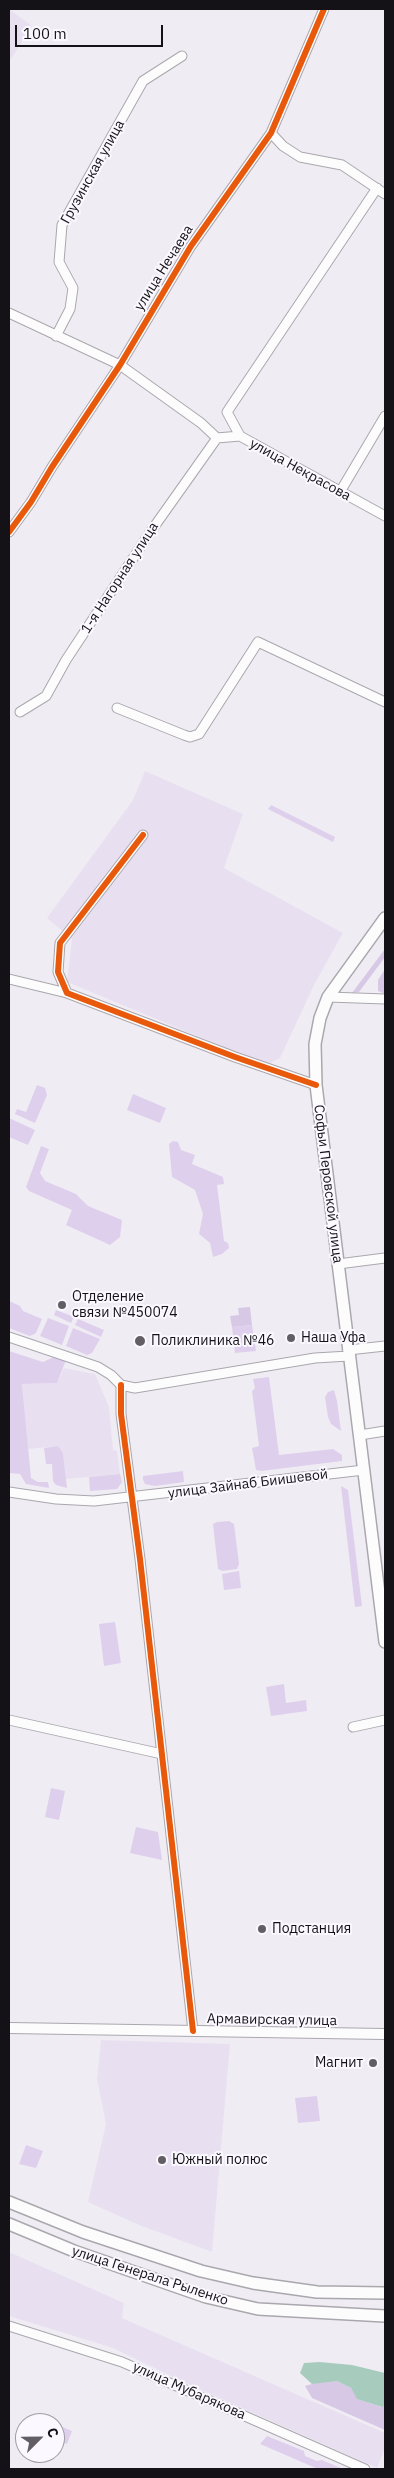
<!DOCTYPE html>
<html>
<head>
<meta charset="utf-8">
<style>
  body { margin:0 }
  #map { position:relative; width:394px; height:2478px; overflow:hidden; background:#f0ecf4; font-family:"IBM Plex Sans",sans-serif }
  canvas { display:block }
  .frame { position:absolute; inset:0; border:10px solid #151217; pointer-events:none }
  .north { position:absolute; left:15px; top:2413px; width:50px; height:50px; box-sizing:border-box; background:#fbf9ff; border:1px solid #9f9da2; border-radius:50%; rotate:67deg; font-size:14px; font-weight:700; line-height:20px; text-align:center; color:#151217 }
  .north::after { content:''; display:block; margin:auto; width:18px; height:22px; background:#625e64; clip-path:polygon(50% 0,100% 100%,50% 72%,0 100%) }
  .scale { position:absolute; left:15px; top:25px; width:148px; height:22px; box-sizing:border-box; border:2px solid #151217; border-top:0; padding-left:6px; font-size:15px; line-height:18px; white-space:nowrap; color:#151217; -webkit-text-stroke:4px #fbf9ff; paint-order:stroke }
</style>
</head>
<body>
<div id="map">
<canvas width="394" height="2478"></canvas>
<div class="frame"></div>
<div class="north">С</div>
<div class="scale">100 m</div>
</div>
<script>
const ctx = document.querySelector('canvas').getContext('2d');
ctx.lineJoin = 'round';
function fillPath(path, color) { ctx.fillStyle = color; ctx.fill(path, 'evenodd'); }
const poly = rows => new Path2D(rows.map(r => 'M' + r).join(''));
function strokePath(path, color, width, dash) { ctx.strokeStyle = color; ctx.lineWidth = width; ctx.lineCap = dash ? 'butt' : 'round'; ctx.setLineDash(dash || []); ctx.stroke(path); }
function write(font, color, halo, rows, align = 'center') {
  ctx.font = font + ' "IBM Plex Sans",sans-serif'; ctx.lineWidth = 4; ctx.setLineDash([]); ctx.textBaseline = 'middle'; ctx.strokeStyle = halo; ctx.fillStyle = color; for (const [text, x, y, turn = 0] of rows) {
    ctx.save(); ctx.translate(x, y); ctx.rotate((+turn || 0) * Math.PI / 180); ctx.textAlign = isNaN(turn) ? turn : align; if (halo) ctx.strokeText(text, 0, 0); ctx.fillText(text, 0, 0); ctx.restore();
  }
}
fillPath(poly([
  [9,9,32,26,9,62],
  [145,771,243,814,224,868,343,933,314,985,280,1058,267,1065,67,982,72,939,47,918,133,800],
  [64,1368,95,1374,109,1407,113,1450,117,1451,120,1474,66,1479,63,1453,58,1446,28,1449,22,1384,57,1383],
  [101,2040,230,2044,212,2252,139,2225,88,2202,106,2124,97,2079],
  [9,2252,124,2303,122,2318,385,2433,385,2448,377,2468,177,2379,113,2348,9,2316]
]), '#e8e0f0');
fillPath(poly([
  [271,805,335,837,333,842,268,809],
  [37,1085,45,1088,47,1095,35,1123,15,1114,17,1109,26,1112],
  [133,1094,166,1108,160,1123,127,1110],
  [9,1118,35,1130,28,1145,9,1137],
  [173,1141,178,1142,181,1150,195,1155,192,1164,223,1177,224,1184,217,1185,224,1241,228,1243,229,1248,222,1254,213,1257,210,1243,199,1234,203,1214,195,1190,172,1177,169,1144],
  [41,1146,49,1149,40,1173,45,1181,76,1194,88,1206,122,1220,120,1237,110,1245,66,1225,72,1210,29,1191,26,1187],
  [9,1301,20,1306,23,1311,42,1319,36,1333,30,1336,9,1328],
  [56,1310,74,1317,71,1323,54,1315],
  [48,1318,69,1326,62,1345,40,1336],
  [78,1319,104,1330,101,1337,75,1325],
  [252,1325,256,1351,235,1353,232,1327],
  [73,1328,100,1339,92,1353,87,1355,66,1346],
  [9,1351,43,1362,56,1356,66,1360,57,1383,22,1384,31,1478,38,1482,48,1482,49,1488,26,1484,20,1474,9,1473],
  [269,1377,279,1455,333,1449,342,1455,342,1461,261,1471,256,1470,252,1448,259,1446,252,1391,255,1388,253,1379],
  [334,1390,337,1401,341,1431,331,1424,328,1417,325,1397,328,1392],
  [58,1446,63,1453,67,1488,56,1485,53,1481,52,1464,46,1464,44,1448],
  [183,1471,184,1482,155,1486,145,1484,143,1480,143,1476],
  [120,1474,122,1482,117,1489,90,1491,89,1477],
  [341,1486,348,1490,362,1606,355,1607],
  [229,1521,234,1524,239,1564,237,1569,222,1571,218,1569,213,1524,217,1522],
  [239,1571,241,1588,224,1590,222,1574],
  [115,1622,121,1663,104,1666,99,1624],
  [284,1684,286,1703,306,1700,307,1711,271,1716,266,1687],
  [51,1788,65,1791,59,1820,45,1817],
  [136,1827,158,1832,162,1860,130,1853],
  [317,2096,320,2121,298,2123,295,2098],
  [26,2145,43,2151,36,2168,19,2164],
  [58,2425,72,2431,67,2444,55,2439],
  [267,2436,304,2451,305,2456,317,2461,322,2460,343,2469,318,2469,260,2444]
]), '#ded0ec');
fillPath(poly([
  [385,949,385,957,359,992,352,993],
  [385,969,385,994,378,991,378,980],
  [250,1307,252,1325,232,1327,230,1316,239,1315,238,1308],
  [337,2381,351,2388,358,2399,381,2407,385,2405,385,2430,312,2398,305,2386,319,2382]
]), '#d7c9e6');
fillPath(poly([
  [320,2362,352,2365,385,2373,385,2405,382,2407,357,2399,351,2388,337,2381,312,2384,300,2373,304,2363]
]), '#a7ccbd');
const minor = poly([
  [271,133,283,146,300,157,342,165,385,194],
  [9,313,120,365,201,423,217,438,240,436,385,516],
  [56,336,70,309,73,288,59,262,62,225,143,81,182,56],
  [240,436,227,412,377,188],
  [340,492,385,416],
  [9,532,31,502,52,467,120,365,191,246,271,133,324,9],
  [117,708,184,735,190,737,199,734,258,642,385,702],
  [20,712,46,696,66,660,149,534,217,438],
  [143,835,60,943,58,972,67,993,235,1057,316,1085],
  [9,979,67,993],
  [328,997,385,999],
  [338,1264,385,1258],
  [9,1337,98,1367,111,1375,121,1385,135,1388,315,1358,349,1356],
  [348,1350,385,1346],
  [121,1385,121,1414,140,1559,193,2031],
  [360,1435,385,1431],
  [9,1492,56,1499,94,1501,364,1470],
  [9,1720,162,1754],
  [353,1727,385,1720],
  [9,2326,122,2362,365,2469]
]);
const tertiary = poly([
  [9,2028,385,2034]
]);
const secondary = poly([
  [385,918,328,997,320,1018,315,1044,316,1085,385,1642],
  [9,2202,83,2232,201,2271,253,2283,317,2292,385,2293],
  [9,2224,74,2251,206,2297,258,2309,385,2316]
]);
strokePath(minor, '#aaa7ad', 11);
strokePath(tertiary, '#aaa7ad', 12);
strokePath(secondary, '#aaa7ad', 14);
strokePath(minor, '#fdfcfd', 9);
strokePath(tertiary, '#fdfcfd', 10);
strokePath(secondary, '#fdfcfd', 11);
strokePath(poly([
  [9,532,31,502,52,467,120,365,191,246,271,133,324,9],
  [143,835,60,943,58,972,67,993,235,1057,316,1085],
  [121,1385,121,1414,140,1559,193,2031]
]), '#e8590c', 6);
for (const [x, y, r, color] of [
  [62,1305,5,"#625e64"],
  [291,1338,5,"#625e64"],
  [140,1341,6,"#625e64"],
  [262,1929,5,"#625e64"],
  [373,2063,5,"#625e64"],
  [162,2160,5,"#625e64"]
]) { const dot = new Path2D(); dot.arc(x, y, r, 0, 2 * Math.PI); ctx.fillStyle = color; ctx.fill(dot); strokePath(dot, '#fbf9ff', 2); }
write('14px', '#151217', '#fbf9ff', [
  ["Грузинская улица",93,172,-61],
  ["улица Нечаева",164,268,-58],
  ["улица Некрасова",300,470,29],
  ["1-я Нагорная улица",120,578,-57],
  ["Софьи Перовской улица",328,1184,83],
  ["улица Зайнаб Биишевой",248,1484,-7],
  ["Армавирская улица",272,2020,1],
  ["улица Генерала Рыленко",150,2276,18],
  ["улица Мубарякова",189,2391,24]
]);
write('14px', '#151217', '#fbf9ff', [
  ["Отделение",72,1297],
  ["связи №450074",72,1313],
  ["Наша Уфа",301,1338],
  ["Поликлиника №46",151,1341],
  ["Подстанция",272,1929],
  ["Магнит",363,2063,"right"],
  ["Южный полюс",172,2160]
], 'left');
</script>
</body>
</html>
